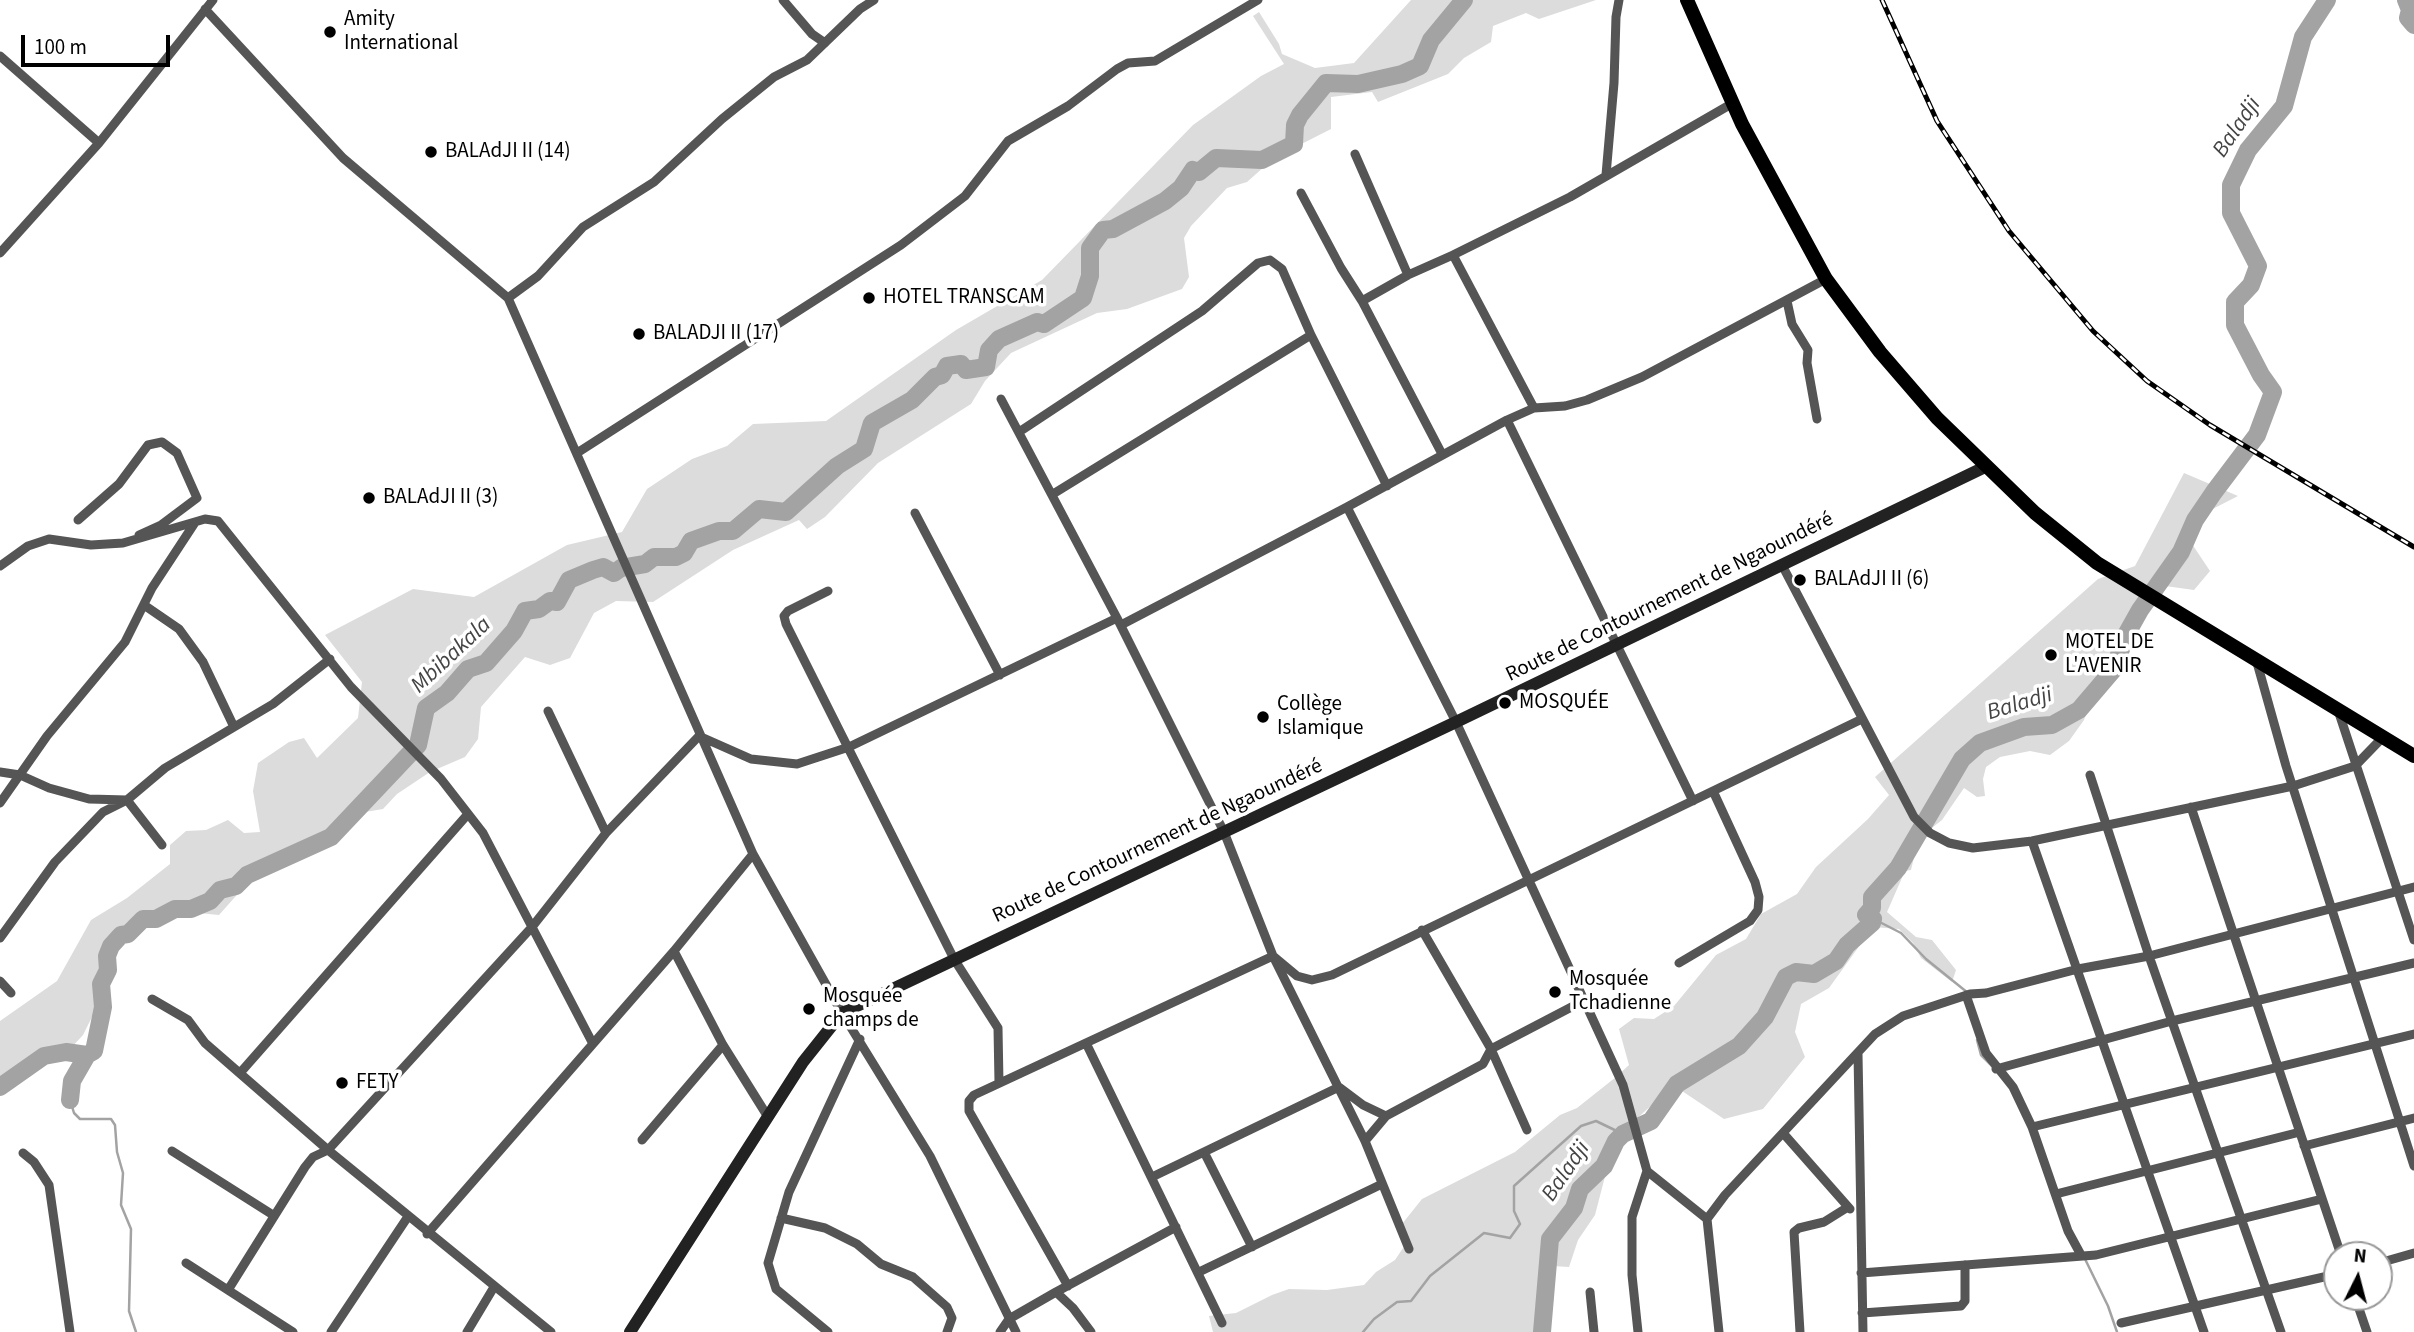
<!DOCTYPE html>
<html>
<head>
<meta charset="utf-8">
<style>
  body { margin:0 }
  #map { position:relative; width:2414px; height:1332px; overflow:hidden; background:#fff; font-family:"Source Sans 3",sans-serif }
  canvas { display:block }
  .north { position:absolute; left:2323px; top:1241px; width:70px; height:70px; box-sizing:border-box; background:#fff; border:2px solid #999; border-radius:50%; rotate:6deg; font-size:19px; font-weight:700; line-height:28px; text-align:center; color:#000 }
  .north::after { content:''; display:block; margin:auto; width:24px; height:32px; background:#000; clip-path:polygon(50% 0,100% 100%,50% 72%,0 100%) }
  .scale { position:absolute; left:21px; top:35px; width:149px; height:32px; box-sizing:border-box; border:4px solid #000; border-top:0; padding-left:9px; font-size:21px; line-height:24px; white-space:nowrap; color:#000; -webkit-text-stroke:5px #fff; paint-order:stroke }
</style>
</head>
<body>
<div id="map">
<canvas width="2414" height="1332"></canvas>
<div class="north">N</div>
<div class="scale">100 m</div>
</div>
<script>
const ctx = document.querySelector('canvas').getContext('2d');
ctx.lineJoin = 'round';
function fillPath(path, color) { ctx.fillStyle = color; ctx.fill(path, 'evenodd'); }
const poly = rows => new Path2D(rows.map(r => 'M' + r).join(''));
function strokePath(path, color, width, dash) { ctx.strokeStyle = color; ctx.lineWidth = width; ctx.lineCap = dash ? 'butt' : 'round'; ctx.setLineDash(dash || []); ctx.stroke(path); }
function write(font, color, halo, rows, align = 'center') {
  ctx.font = font + ' "Source Sans 3",sans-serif'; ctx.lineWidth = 7; ctx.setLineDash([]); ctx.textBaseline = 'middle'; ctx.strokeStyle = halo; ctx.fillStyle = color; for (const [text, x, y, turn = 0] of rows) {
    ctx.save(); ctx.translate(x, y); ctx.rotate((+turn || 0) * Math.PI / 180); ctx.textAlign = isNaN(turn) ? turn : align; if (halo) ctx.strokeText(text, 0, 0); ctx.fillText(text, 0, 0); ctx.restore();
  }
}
fillPath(poly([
  [1411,0,1596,0,1539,19,1526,13,1493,26,1491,42,1464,58,1448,74,1378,102,1372,92,1331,97,1331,129,1274,158,1247,182,1227,188,1191,226,1184,238,1189,277,1182,289,1127,309,1097,313,1011,353,985,381,971,404,878,463,825,517,807,529,799,520,733,550,653,602,616,601,594,613,570,658,550,665,525,657,481,707,478,739,465,757,430,772,397,794,383,809,353,814,332,843,251,879,219,915,177,911,127,922,110,962,98,1005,83,1035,60,1060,27,1070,0,1096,0,1021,57,981,91,920,127,898,170,864,170,845,186,831,206,830,228,820,244,833,260,832,253,791,258,763,289,742,304,738,317,758,358,718,362,682,325,635,413,589,474,597,567,545,622,532,647,489,692,459,727,446,753,424,826,421,956,330,1042,280,1193,125,1261,76,1284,64,1253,16,1259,12,1279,44,1282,54,1315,68,1354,63],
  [2184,473,2238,496,2199,516,2192,544,2210,571,2194,590,2158,585,2139,608,2098,678,2084,720,2069,741,2050,755,2030,751,2000,757,1986,767,1983,779,1985,796,1977,797,1964,788,1942,820,1924,834,1916,849,1911,870,1905,871,1887,912,1916,937,1932,940,1956,970,1952,982,1921,958,1913,943,1899,929,1873,927,1829,988,1801,1004,1795,1032,1805,1057,1763,1109,1724,1119,1676,1087,1666,1092,1621,1133,1609,1161,1595,1215,1578,1240,1569,1267,1552,1266,1545,1288,1547,1332,1213,1332,1209,1316,1236,1313,1272,1295,1289,1289,1327,1290,1364,1285,1376,1272,1395,1260,1405,1245,1402,1224,1422,1199,1515,1152,1560,1115,1577,1108,1616,1077,1629,1065,1619,1029,1634,1018,1654,1019,1674,1006,1716,955,1746,939,1761,914,1797,894,1816,867,1868,819,1889,795,1875,777,2098,579,2135,566]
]), '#dcdcdc');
strokePath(poly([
  [1866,915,1901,933,1926,959,1968,993],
  [1977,1040,1981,1055,1995,1069],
  [70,1100,74,1113,80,1119,111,1119,115,1125,117,1152,123,1173,121,1205,131,1229,129,1311,136,1332],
  [2085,1259,2108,1306,2117,1332],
  [1363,1332,1374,1319,1397,1302,1411,1301,1430,1276,1484,1233,1510,1238,1520,1224,1514,1211,1514,1186,1581,1126,1596,1121,1623,1134]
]), '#a3a3a3', 2.5);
strokePath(poly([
  [2406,0,2410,10,2408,18,2414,25],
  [0,1087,44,1056,66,1052,87,1055,94,1051,103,1007,101,984,108,970,107,956,111,946,121,935,128,934,143,919,156,919,175,909,191,909,210,901,220,890,236,886,247,875,331,837,418,745,426,708,447,693,468,669,486,663,514,631,525,611,539,609,550,601,557,602,569,580,593,570,603,567,614,573,621,568,645,564,654,557,676,557,684,553,691,541,719,531,733,531,759,509,786,512,837,466,864,449,872,423,912,400,935,377,942,375,947,366,961,364,966,370,986,367,989,350,999,339,1037,322,1044,324,1083,298,1090,276,1090,248,1103,230,1113,229,1165,201,1181,188,1193,170,1199,172,1216,158,1262,160,1294,144,1295,125,1300,115,1326,83,1358,84,1402,74,1420,66,1431,40,1464,0],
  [70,1100,72,1081,87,1055],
  [1542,1332,1550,1239,1574,1208,1580,1189,1604,1166,1616,1141,1623,1134,1651,1121,1677,1084,1739,1046,1765,1017,1786,977,1796,972,1814,974,1836,961,1847,945,1872,923,1873,919,1866,915,1872,908,1872,897,1898,868,1962,759,1980,743,2024,727,2052,725,2079,710,2114,669,2126,635,2140,610,2181,552,2195,520,2214,492,2257,435,2273,392,2261,375,2235,325,2235,302,2251,285,2258,266,2231,213,2231,185,2248,150,2284,106,2303,37,2327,0]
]), '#a3a3a3', 18);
strokePath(poly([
  [783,0,812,34,825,43],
  [205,9,343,158,508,298,753,854,842,1013,930,1156,1016,1332],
  [0,56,99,143],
  [1355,154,1408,275],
  [1606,175,1614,83,1616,17,1619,0],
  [1301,193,1341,268,1362,301,1442,454],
  [0,253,99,143,213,0],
  [1453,255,1570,197,1733,103],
  [508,298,538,276,583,227,654,182,722,119,774,77,807,60,860,9,874,0],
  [1362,301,1408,275,1453,255,1534,408],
  [1787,301,1792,324,1808,350,1807,363,1817,419],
  [1001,399,1117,618,1224,832,1273,956,1365,1141,1409,1249],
  [1019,432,1202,311,1258,263,1270,260,1282,269,1311,335,1387,486],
  [577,453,901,245,965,196,1008,141,1068,106,1117,69,1128,63,1155,61,1258,0],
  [1053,494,1311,335],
  [1347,507,1507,420],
  [915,513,1000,675],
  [78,520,119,484,148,445,162,442,177,453,197,498,161,525,139,535],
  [1782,565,1914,817,1930,833,1949,843,1973,848,2032,841,2293,786,2355,766,2384,736],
  [0,566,28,546,49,539,91,545,123,543,205,519,218,521,351,687,441,779,483,833,593,1044],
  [828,591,788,611,784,616,786,624,954,959,998,1028,999,1083],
  [144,605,179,629,203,662,234,727],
  [1121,625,1347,507,1456,722,1623,1085,1647,1171,1632,1217,1632,1275,1638,1332],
  [2256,659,2286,766,2414,1166],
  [2338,710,2414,940],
  [548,711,606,833],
  [0,772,20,775,49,788,89,799,127,800,162,845],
  [2090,775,2149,956,2281,1332],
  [1693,801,1507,420,1534,408,1565,406,1587,400,1642,377,1826,279],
  [0,803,47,736,125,642,152,588,194,524],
  [2191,807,2341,1255],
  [2032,841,2204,1332],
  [1422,930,1491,1049,1527,1130],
  [0,938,55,862,103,812,127,800,165,768,273,704,330,659],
  [674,951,723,1045,768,1117],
  [1679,963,1750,921,1758,910,1759,897,1755,882,1713,791],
  [0,981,11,993],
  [1966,995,1986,1053,2013,1087,2032,1127,2068,1231,2081,1255],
  [152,999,188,1020,205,1043,328,1150,551,1332],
  [1086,1043,1222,1323],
  [1858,1054,1863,1332],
  [1996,1069,2172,1021,2414,963],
  [240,1073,468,814],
  [2032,1127,2414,1034],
  [1783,1133,1850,1209],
  [642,1140,723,1045],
  [1365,1141,1386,1116,1483,1064,1491,1049,1583,1001],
  [2304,1146,2414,1118],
  [172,1151,273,1215],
  [1204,1152,1252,1247],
  [23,1153,34,1162,49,1185,70,1332],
  [1647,1171,1707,1219],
  [1152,1177,1339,1087,1363,1105,1386,1116],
  [2056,1194,2300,1132],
  [781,1218,825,1228,857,1244,881,1264,913,1277,947,1307,952,1318,947,1332],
  [427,1234,674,951,753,854],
  [186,1263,293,1332],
  [2379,1263,2414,1253],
  [1199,1272,1382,1184],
  [1861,1273,2096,1255,2322,1199],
  [1068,1286,969,1111,969,1101,974,1095,1273,956,1297,976,1312,980,1332,975,1862,719],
  [228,1290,305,1167,313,1157,328,1150,532,927,606,833,699,736,751,759,797,764,849,747,1117,618],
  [1056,1292,1176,1227],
  [1590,1292,1594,1332],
  [2355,1297,2367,1332],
  [1862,1313,1961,1306,1965,1301,1965,1265],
  [2121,1323,2337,1274],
  [331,1332,407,1218],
  [467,1332,494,1287],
  [828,1332,776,1289,768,1263,789,1192,860,1039],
  [1000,1332,1009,1319,1056,1292,1073,1308,1091,1332],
  [1719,1332,1707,1219,1725,1195,1875,1034,1903,1016,1970,994,1986,993,2078,969,2149,956,2414,887],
  [1800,1332,1794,1232,1799,1228,1824,1222,1848,1207]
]), '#555', 9);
strokePath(poly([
  [630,1332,803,1062,842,1013,1456,722,1987,466]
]), '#222', 12);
strokePath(poly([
  [1687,0,1742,124,1826,279,1880,352,1937,418,2035,513,2097,563,2414,756]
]), '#000', 14);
const rail = poly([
  [1882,0,1937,121,2009,231,2093,331,2147,381,2210,425,2414,547]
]);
strokePath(rail, '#000', 5);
strokePath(rail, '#fff', 2.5, [8]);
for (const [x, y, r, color] of [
  [330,32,7,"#000"],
  [431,152,7,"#000"],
  [869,298,7,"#000"],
  [639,334,7,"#000"],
  [369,498,7,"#000"],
  [1800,580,7,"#000"],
  [2051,655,7,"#000"],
  [1505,703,7,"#000"],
  [1263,717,7,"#000"],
  [1555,992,7,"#000"],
  [809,1009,7,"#000"],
  [342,1083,7,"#000"]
]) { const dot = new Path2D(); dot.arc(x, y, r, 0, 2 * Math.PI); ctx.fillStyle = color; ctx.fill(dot); strokePath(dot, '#fff', 2.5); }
write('21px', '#000', '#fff', [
  ["Amity",344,20],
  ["International",344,44],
  ["BALAdJI II (14)",445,152],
  ["HOTEL TRANSCAM",883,298],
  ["BALADJI II (17)",653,334],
  ["BALAdJI II (3)",383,498],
  ["BALAdJI II (6)",1814,580],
  ["MOTEL DE",2065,643],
  ["L'AVENIR",2065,667],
  ["MOSQUÉE",1519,703],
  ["Collège",1277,705],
  ["Islamique",1277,729],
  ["Mosquée",1569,980],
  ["Tchadienne",1569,1004],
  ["Mosquée",823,997],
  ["champs de",823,1021],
  ["FETY",356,1083]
], 'left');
write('21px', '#000', '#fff', [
  ["Route de Contournement de Ngaoundéré",1670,598,-26],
  ["Route de Contournement de Ngaoundéré",1158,842,-25]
]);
write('italic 23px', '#444', '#fff', [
  ["Baladji",2238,128,-56],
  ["Mbibakala",452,656,-43],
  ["Baladji",2020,705,-17],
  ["Baladji",1567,1172,-56]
]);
</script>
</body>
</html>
